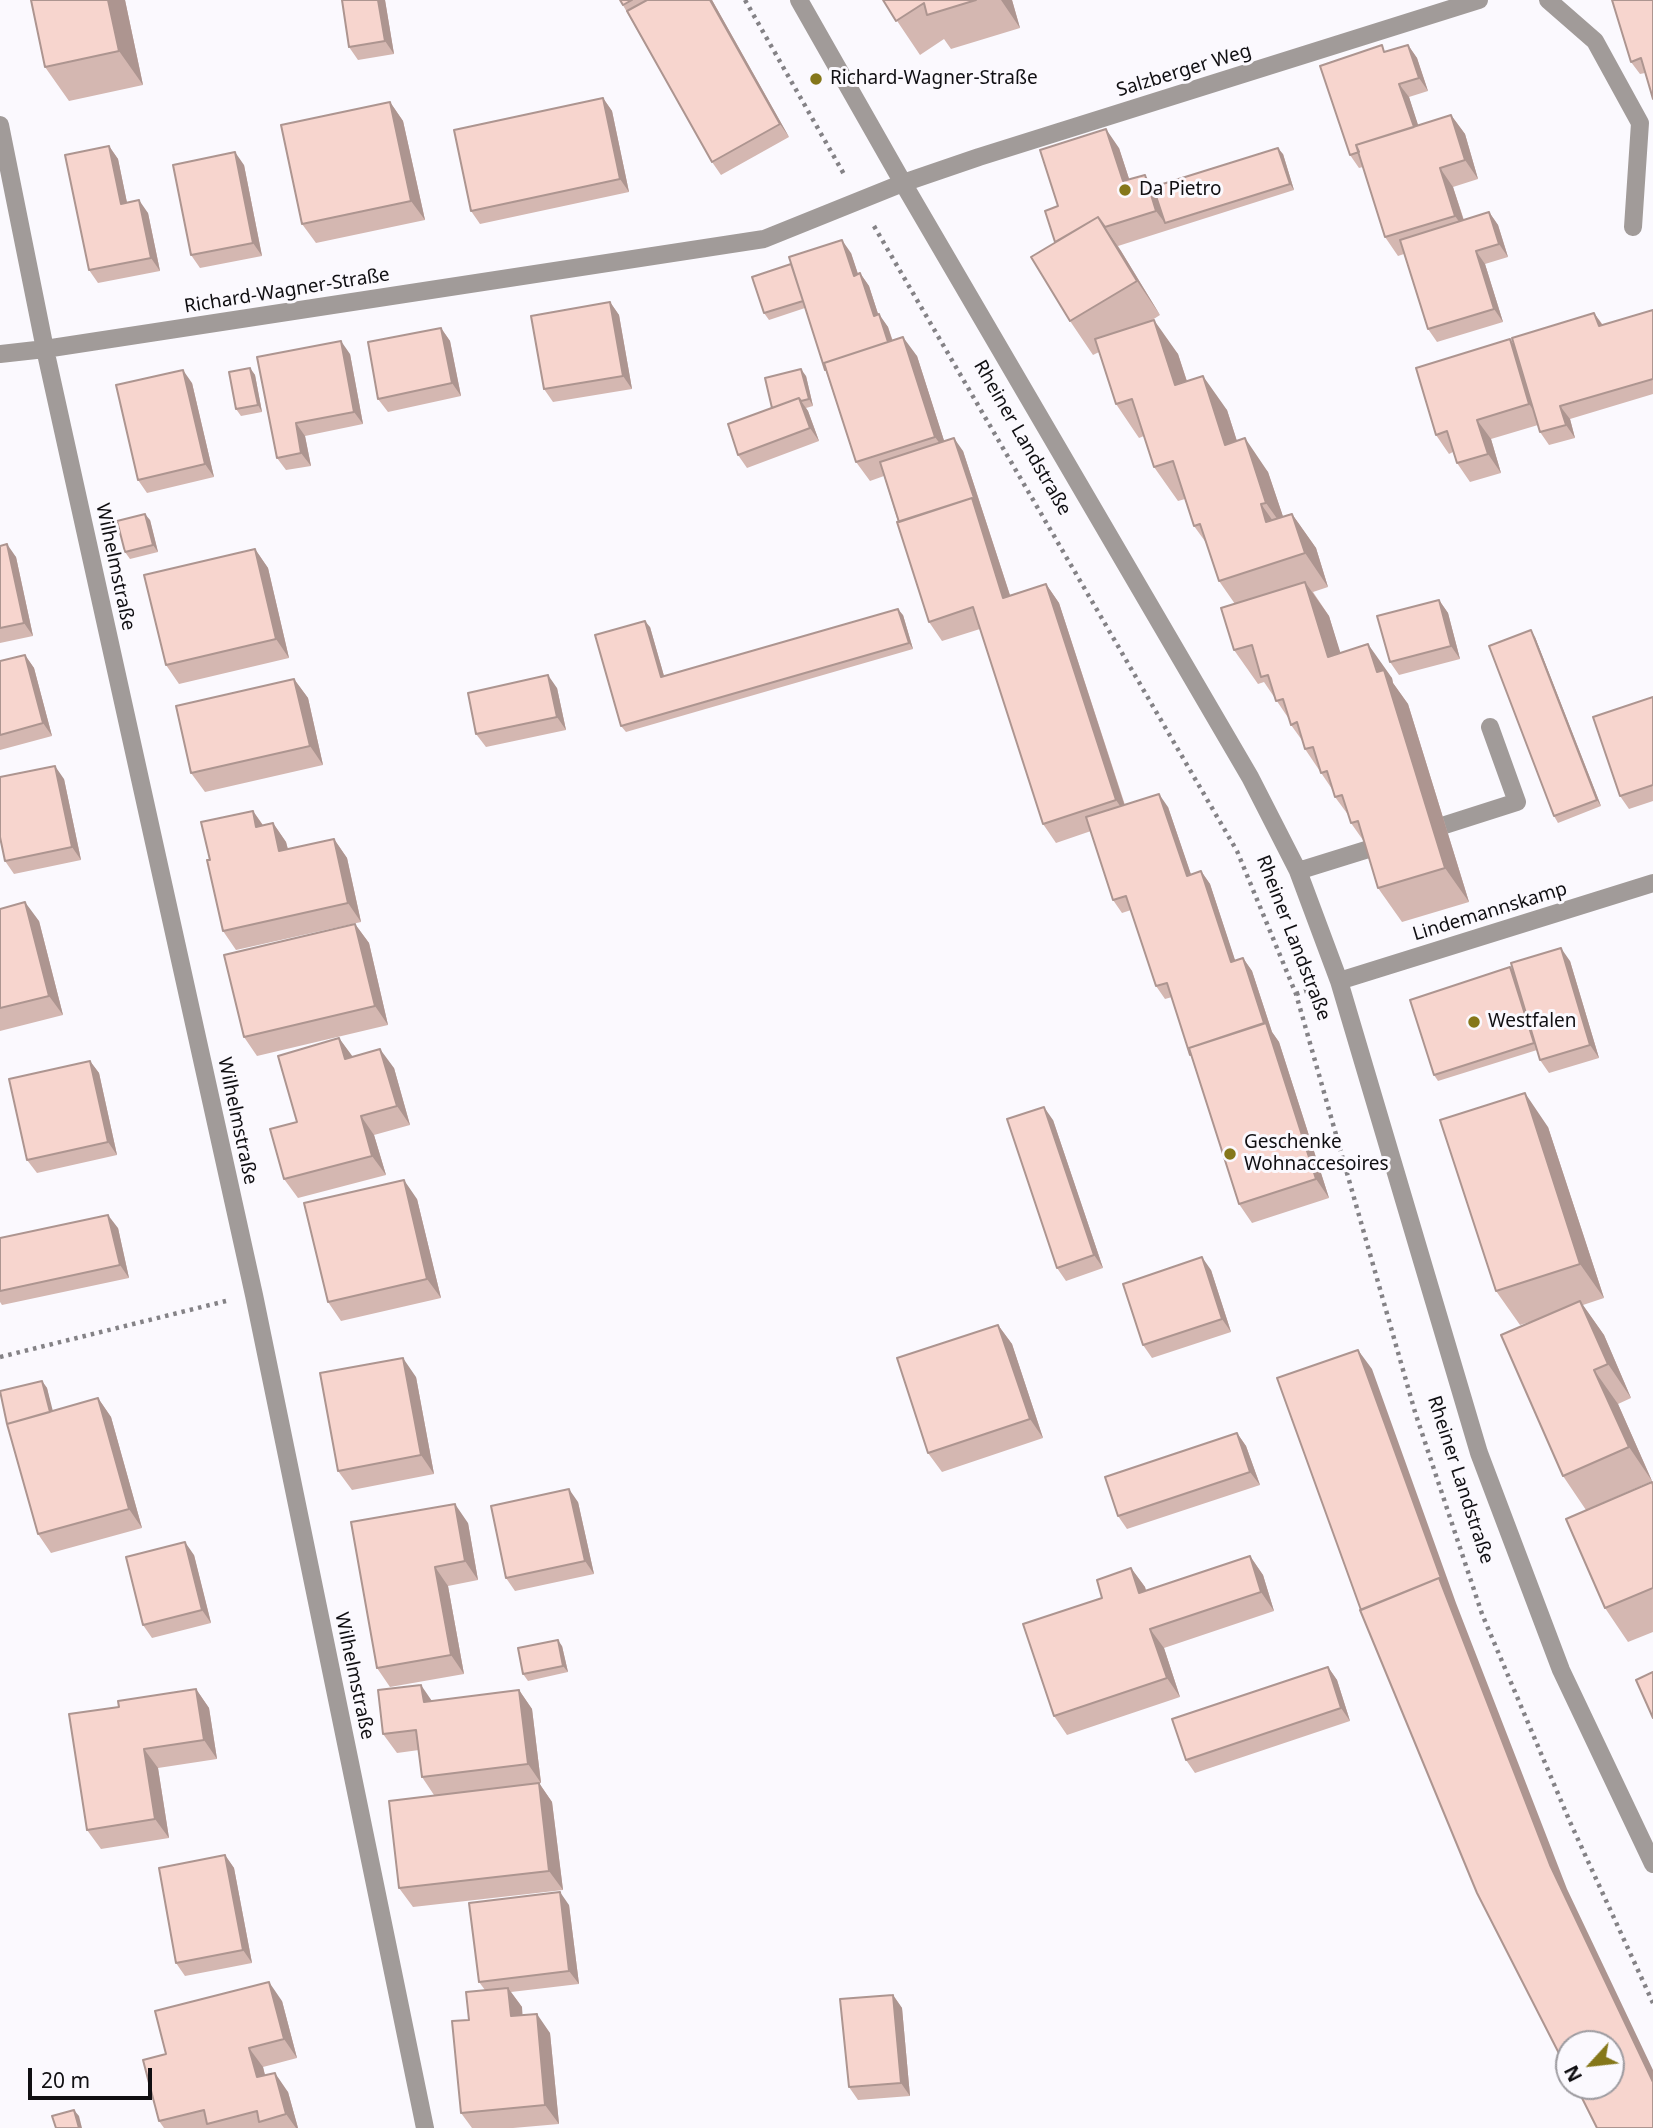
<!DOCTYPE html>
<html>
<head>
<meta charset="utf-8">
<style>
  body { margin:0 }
  #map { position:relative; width:1653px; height:2128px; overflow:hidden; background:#fbf9fe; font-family:"Noto Sans",sans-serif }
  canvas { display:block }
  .north { position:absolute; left:1555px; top:2030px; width:70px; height:70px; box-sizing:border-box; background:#fbf9fe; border:2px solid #9d9ba0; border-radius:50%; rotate:243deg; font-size:19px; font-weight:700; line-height:28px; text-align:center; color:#100f12 }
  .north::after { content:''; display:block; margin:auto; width:24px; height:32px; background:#85771a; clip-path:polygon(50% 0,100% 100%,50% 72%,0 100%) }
  .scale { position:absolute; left:28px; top:2068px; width:124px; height:32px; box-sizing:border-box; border:4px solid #100f12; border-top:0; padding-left:9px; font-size:21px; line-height:24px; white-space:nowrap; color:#100f12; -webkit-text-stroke:5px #fbf9fe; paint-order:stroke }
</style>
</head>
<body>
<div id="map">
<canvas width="1653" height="2128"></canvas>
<div class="north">N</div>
<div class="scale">20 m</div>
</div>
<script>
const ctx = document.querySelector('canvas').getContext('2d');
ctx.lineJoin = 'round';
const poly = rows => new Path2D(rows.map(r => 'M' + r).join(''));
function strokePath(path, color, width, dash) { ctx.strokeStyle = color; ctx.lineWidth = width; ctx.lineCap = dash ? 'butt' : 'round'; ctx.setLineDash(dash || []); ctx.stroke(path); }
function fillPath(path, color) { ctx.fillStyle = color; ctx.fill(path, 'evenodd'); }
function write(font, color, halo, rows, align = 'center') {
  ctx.font = font + ' "Noto Sans",sans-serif'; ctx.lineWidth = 6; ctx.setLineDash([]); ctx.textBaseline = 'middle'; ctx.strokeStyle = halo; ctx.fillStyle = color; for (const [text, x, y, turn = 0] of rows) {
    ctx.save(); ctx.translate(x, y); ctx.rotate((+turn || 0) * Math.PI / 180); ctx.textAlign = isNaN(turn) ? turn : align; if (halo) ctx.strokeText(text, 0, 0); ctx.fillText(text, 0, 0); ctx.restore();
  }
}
strokePath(poly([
  [745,0,845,176],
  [874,226,1237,851,1296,994,1415,1412,1482,1614,1570,1822,1653,2003],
  [1296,994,1312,989],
  [0,1357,226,1301]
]), '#848286', 4.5, [3.5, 5]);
strokePath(poly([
  [799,0,903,183,1250,777,1298,871,1339,981,1479,1453,1561,1670,1653,1864],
  [1548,0,1595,41,1640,123,1633,227],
  [0,125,45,349,254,1295,425,2128],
  [0,354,45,349,764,239,903,183,979,157,1479,0],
  [1445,825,1517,802,1490,727],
  [1298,871,1372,848],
  [1339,981,1653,883]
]), '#a19b99', 18);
fillPath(poly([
  [31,0,125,0,143,85,69,101,45,67],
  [342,0,385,0,394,54,358,60,349,47],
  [620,0,712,0,789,137,721,175,712,162],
  [883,0,1012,0,1020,28,951,49,944,39,920,55],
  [1653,0,1645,73,1640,74,1631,62],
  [1408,45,1417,58,1428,91,1409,97,1418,126,1451,115,1465,134,1478,179,1453,187,1464,220,1489,212,1498,225,1508,257,1485,264,1503,322,1437,342,1428,329,1404,254,1398,256,1385,237,1363,167,1359,168,1350,155,1386,52],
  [603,98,612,111,629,192,480,224,471,211],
  [390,102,403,121,425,220,316,243,302,224],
  [109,146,118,159,127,203,148,213,160,271,98,283,89,270],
  [1119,148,1129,179,1153,187,1283,154,1294,190,1118,246,1160,315,1149,322,1178,354,1187,381,1227,410,1237,441,1268,472,1283,517,1292,514,1316,548,1328,587,1313,592,1329,616,1340,653,1392,678,1393,683,1408,704,1469,902,1402,922,1378,888,1365,843,1351,823,1349,816,1335,797,1334,792,1305,749,1304,743,1291,725,1289,719,1264,682,1258,684,1234,650,1235,604,1219,581,1207,544,1194,526,1185,499,1178,501,1154,467,1144,436,1139,438,1116,404,1099,352,1093,355,1070,321,1055,243,1058,206],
  [244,165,262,256,200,268,191,255],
  [851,253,858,274,860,273,869,286,878,314,888,327,893,341,917,356,944,441,963,451,1010,595,1046,584,1059,603,1125,805,1168,807,1191,875,1201,871,1210,884,1235,961,1243,958,1252,971,1272,1032,1279,1042,1329,1198,1252,1223,1239,1204,1172,997,1165,999,1156,986,1131,910,1122,913,1113,900,1091,831,1056,843,1043,824,980,629,942,641,929,622,884,476,870,481,856,462,805,308,769,320,764,313],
  [610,302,619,315,632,389,553,402,544,389],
  [1653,310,1653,394,1570,419,1575,438,1549,445,1540,432,1538,425,1491,439,1501,473,1470,482,1457,463,1453,452,1449,454,1436,435,1514,345,1594,313,1603,325],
  [441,328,450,341,461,396,388,412,378,399],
  [350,354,363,424,305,436,311,466,286,470,277,458,257,357],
  [250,368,255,375,262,412,241,416,236,409],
  [806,376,813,406,806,408,808,411,819,441,747,468,738,455,772,408],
  [192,383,214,477,147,493,138,480],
  [150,520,158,552,130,559,125,552],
  [0,546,16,557,33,636,0,643],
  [255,549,268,568,289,658,179,684,166,665],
  [1439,600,1448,613,1460,659,1399,675,1390,662],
  [903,615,913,649,626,732,621,726,650,627,664,676],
  [1535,637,1601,806,1558,823,1554,816],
  [25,655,34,668,52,736,0,750,0,661],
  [294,679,308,698,323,765,205,792,191,773],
  [557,688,566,730,486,747,476,734],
  [1653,697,1653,801,1629,809,1620,796],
  [64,779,81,860,14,874,5,861],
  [253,811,263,825,273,823,286,842,288,849,334,839,347,858,361,922,236,950,223,931,210,860],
  [0,909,39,921,63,1015,0,1031],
  [355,924,369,943,388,1025,257,1056,244,1037],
  [1570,961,1599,1058,1549,1073,1540,1060,1537,1050,1438,1081,1434,1075,1510,967,1514,973],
  [339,1038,352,1057,394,1068,410,1125,374,1135,386,1175,298,1198,284,1179,297,1122],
  [90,1061,99,1073,117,1155,37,1173,27,1160],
  [1053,1120,1103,1268,1066,1281,1057,1268],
  [1548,1127,1604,1298,1583,1305,1604,1335,1631,1398,1618,1404,1652,1481,1586,1510,1563,1476,1536,1320,1520,1325,1496,1291],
  [417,1199,441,1298,341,1321,328,1302],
  [118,1228,129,1278,2,1305,0,1302,0,1238],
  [1211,1270,1231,1332,1152,1358,1143,1345],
  [998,1325,1012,1344,1043,1438,942,1472,928,1453],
  [416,1377,434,1474,352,1490,338,1471],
  [42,1381,47,1388,52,1411,98,1398,111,1417,142,1528,51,1553,38,1534],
  [1237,1433,1246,1446,1260,1485,1127,1529,1118,1516],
  [1653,1484,1653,1632,1628,1642,1605,1608],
  [578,1502,594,1574,515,1591,506,1578],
  [351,1522,468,1523,478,1580,448,1586,464,1674,390,1687,377,1668],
  [194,1555,211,1623,152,1638,143,1625],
  [1250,1556,1263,1575,1274,1611,1164,1648,1180,1697,1067,1735,1054,1716,1102,1598,1131,1568,1145,1587,1146,1591],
  [562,1646,568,1672,528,1681,523,1674],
  [1328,1667,1337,1680,1350,1721,1195,1773,1186,1760],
  [196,1689,209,1708,217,1759,158,1768,169,1838,101,1849,87,1830,119,1707],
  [519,1690,532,1709,541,1783,539,1783,552,1802,563,1890,413,1907,399,1888,434,1795,422,1777,419,1750,397,1753,383,1734,432,1701],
  [225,1855,234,1868,252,1963,185,1976,176,1963],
  [569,1905,579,1984,511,1992,522,2007,522,2015,550,2033,559,2124,513,2128,472,2128,461,2113,469,2020,485,1990,479,1982],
  [893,1995,902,2008,910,2096,858,2100,849,2087],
  [282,2001,297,2058,263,2067,265,2075,288,2092,298,2128,164,2128,159,2121,166,2054]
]), '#d4b7b1');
fillPath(poly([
  [108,0,125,0,143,85,119,51],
  [378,0,385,0,394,54,385,41],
  [710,0,712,0,789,137,780,124],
  [1001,0,1012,0,1020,28],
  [1408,45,1417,58,1428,91,1419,78],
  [1399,84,1409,97,1425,146,1416,133],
  [603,98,612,111,629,192,620,179],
  [390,102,403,121,425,220,411,201],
  [1451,115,1465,134,1478,179,1465,160],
  [1106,129,1119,148,1136,200,1123,181],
  [109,146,118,159,130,217,121,204],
  [1278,148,1283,154,1294,190,1290,184],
  [235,152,244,165,262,256,253,243],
  [1440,168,1453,187,1468,234,1455,216],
  [1145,175,1158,194,1165,223,1156,211],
  [139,200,148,213,160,271,151,258],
  [1489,212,1498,225,1508,257,1499,244],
  [1098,217,1121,251,1160,315,1137,281],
  [842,240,851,253,863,289,854,276],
  [1476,251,1485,264,1503,322,1494,309],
  [860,273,869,286,883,329,874,316],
  [610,302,619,315,632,389,623,376],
  [1594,313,1603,326,1599,326],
  [879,314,888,327,899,362,890,349],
  [1154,320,1178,354,1199,419,1175,385],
  [441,328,450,341,461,396,452,383],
  [903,337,917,356,949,456,935,437],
  [1510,339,1523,358,1543,423,1529,404],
  [341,341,350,354,363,424,354,412],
  [250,368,255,375,262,412,258,405],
  [801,369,806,376,813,406,809,399],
  [183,370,192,383,214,477,205,464],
  [1203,376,1227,410,1249,479,1225,445],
  [799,398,808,411,819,441,810,428],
  [1560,406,1570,419,1575,438,1566,425],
  [1477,420,1491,439,1501,473,1488,454],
  [296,423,305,436,311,466,301,453],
  [954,438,963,451,1017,617,1003,598,972,498],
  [1245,438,1268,472,1290,537,1266,503],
  [1261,504,1285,538,1266,522],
  [145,514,150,520,158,552,153,545],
  [1292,514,1316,548,1328,587,1305,553],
  [7,544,16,557,33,636,24,623],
  [255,549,268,568,289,658,276,639],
  [1305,582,1329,616,1352,690,1328,657],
  [1046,584,1059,603,1129,819,1116,800],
  [1439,600,1448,613,1460,659,1451,646],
  [898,609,903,615,913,649,909,643],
  [645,621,650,627,666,683,661,677],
  [1531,630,1535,637,1601,806,1597,800],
  [1368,644,1392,678,1393,683,1408,704,1469,902,1445,868],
  [25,655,34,668,52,736,43,723],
  [548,675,557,688,566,730,557,717],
  [294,679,308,698,323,765,310,746],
  [55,766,64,779,81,860,72,847],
  [1159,794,1168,807,1196,889,1187,876],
  [253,811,266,830,256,827],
  [273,823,286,842,293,870,279,851],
  [334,839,347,858,361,922,348,903],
  [1201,871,1210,884,1240,975,1231,962],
  [25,902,39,921,63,1015,49,996],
  [355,924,369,943,388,1025,375,1006],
  [1561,948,1570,961,1599,1058,1590,1045],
  [1243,958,1252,971,1272,1032,1279,1042,1329,1198,1316,1179],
  [1510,967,1515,974,1538,1049,1534,1043],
  [339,1038,353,1057,345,1059],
  [380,1049,394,1068,410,1125,397,1106],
  [90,1061,99,1073,117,1155,108,1142],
  [1525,1093,1548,1127,1604,1298,1580,1264],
  [1044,1107,1053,1120,1103,1268,1094,1255],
  [361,1116,374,1135,386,1175,372,1156],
  [404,1180,417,1199,441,1298,427,1279],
  [108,1215,118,1228,129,1278,120,1265],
  [1202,1257,1211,1270,1231,1332,1222,1319],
  [1580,1301,1604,1335,1631,1398,1608,1364],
  [998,1325,1012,1344,1043,1438,1030,1419],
  [1358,1350,1372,1369,1456,1603,1567,1889,1653,2070,1653,2082,1550,1865,1439,1578],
  [403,1358,416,1377,434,1474,421,1455],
  [1594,1370,1618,1404,1652,1481,1629,1447],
  [42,1381,47,1388,56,1423,51,1417],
  [98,1398,111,1417,142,1528,129,1509],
  [1237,1433,1246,1446,1260,1485,1250,1472],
  [569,1489,578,1502,594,1574,585,1561],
  [455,1504,468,1523,478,1580,465,1561],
  [185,1542,194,1555,211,1623,202,1610],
  [1250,1556,1263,1575,1274,1611,1261,1592],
  [435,1567,448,1586,464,1674,451,1655],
  [1131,1568,1145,1587,1152,1612,1139,1593],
  [1150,1629,1164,1648,1180,1697,1167,1678],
  [558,1640,562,1646,568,1672,563,1666],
  [1328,1667,1337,1680,1350,1721,1341,1708],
  [421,1685,434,1704,424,1702],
  [196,1689,209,1708,217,1759,204,1740],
  [519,1690,532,1709,541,1783,528,1764],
  [144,1749,158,1768,169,1838,155,1819],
  [539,1783,552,1802,563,1890,549,1871],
  [225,1855,234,1868,252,1963,243,1950],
  [560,1892,569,1905,579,1984,569,1971],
  [269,1982,282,2001,297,2058,284,2039],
  [508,1988,522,2007,524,2035,511,2016],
  [893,1995,902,2008,910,2096,901,2083],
  [537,2014,550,2033,559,2124,545,2105],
  [249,2048,263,2067,270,2096,257,2077],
  [275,2073,288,2092,298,2128,296,2128,286,2114],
  [74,2110,79,2116,82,2128,79,2128]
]), '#ad9590');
const building = poly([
  [31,0,108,0,119,51,45,67,31,0],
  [342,0,378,0,385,41,349,47,342,0],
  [620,0,632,0,623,5,620,0],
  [647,0,710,0,780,124,712,162,627,11,647,0],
  [883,0,976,0,927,15,924,3,896,21,883,0],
  [1612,0,1653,0,1653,99,1641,58,1631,62,1612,0],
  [1382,45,1384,52,1408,45,1419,78,1399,84,1414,127,1356,145,1359,152,1350,155,1320,66,1382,45],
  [603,98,620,179,471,211,454,130,603,98],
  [390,102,411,201,302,224,281,125,390,102],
  [1451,115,1465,160,1440,168,1455,216,1385,237,1356,145,1451,115],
  [1106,129,1123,181,1145,175,1156,211,1105,227,1098,217,1055,242,1045,211,1058,206,1040,150,1106,129],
  [109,146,121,204,139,200,151,258,89,270,65,155,109,146],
  [1278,148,1290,184,1165,223,1153,187,1278,148],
  [235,152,253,243,191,255,173,165,235,152],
  [1489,212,1499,244,1476,251,1494,309,1428,329,1400,240,1489,212],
  [1098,217,1137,281,1070,321,1031,257,1098,217],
  [842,240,854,276,860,273,874,316,879,314,888,342,824,363,826,369,825,370,789,257,842,240],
  [791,264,803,301,764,313,752,277,791,264],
  [610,302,623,376,544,389,531,316,610,302],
  [1653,310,1653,379,1560,406,1566,425,1540,432,1512,338,1594,313,1599,326,1653,310],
  [1154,320,1175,385,1203,376,1225,445,1245,438,1266,503,1261,504,1266,522,1292,514,1305,553,1219,581,1200,524,1194,526,1173,461,1154,467,1132,399,1116,404,1095,339,1154,320],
  [441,328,452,383,378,399,368,342,441,328],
  [903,337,935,437,856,462,824,363,903,337],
  [1510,339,1529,404,1477,420,1488,454,1457,463,1447,431,1436,435,1416,368,1510,339],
  [341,341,354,412,296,423,301,453,277,458,257,357,341,341],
  [250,368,258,405,236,409,229,372,250,368],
  [801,369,809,399,801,401,799,398,772,408,765,378,801,369],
  [183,370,205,464,138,480,116,385,183,370],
  [799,398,810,428,738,455,728,424,799,398],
  [954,438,976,504,972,498,899,522,880,462,954,438],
  [972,498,1003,598,1046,584,1116,800,1043,824,973,607,929,622,897,522,972,498],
  [145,514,153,545,125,552,117,521,145,514],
  [7,544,24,623,0,628,0,546,7,544],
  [255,549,276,639,166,665,144,575,255,549],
  [1305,582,1328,657,1368,644,1377,672,1384,670,1445,868,1378,888,1358,821,1351,823,1342,795,1335,797,1327,771,1321,773,1313,747,1305,749,1297,722,1291,725,1283,699,1276,701,1268,675,1261,677,1252,645,1234,650,1221,608,1305,582],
  [1439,600,1451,646,1390,662,1377,616,1439,600],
  [898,609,909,643,621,726,595,635,645,621,661,677,898,609],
  [1531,630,1597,800,1554,816,1489,646,1531,630],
  [25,655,43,723,0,735,0,661,25,655],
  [548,675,557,717,476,734,468,693,548,675],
  [294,679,310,746,191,773,176,706,294,679],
  [1653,697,1653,785,1620,796,1593,717,1653,697],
  [55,766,72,847,5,861,0,837,0,777,55,766],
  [1159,794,1187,876,1201,871,1231,962,1243,958,1264,1023,1189,1048,1190,1055,1167,983,1156,986,1126,896,1113,900,1086,817,1159,794],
  [253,811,256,827,273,823,279,851,334,839,348,903,223,931,207,860,210,860,201,822,253,811],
  [25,902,49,996,0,1008,0,909,25,902],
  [355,924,375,1006,244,1037,224,955,355,924],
  [1561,948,1590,1045,1540,1060,1511,963,1561,948],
  [1510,967,1534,1043,1434,1075,1410,1000,1510,967],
  [1266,1023,1316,1179,1239,1204,1189,1048,1266,1023],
  [339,1038,345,1059,380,1049,397,1106,361,1116,372,1156,284,1179,270,1129,297,1122,278,1056,339,1038],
  [90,1061,108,1142,27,1160,9,1079,90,1061],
  [1525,1093,1580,1264,1496,1291,1440,1120,1525,1093],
  [1044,1107,1094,1255,1057,1268,1007,1119,1044,1107],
  [404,1180,427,1279,328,1302,304,1203,404,1180],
  [108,1215,120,1265,0,1291,0,1238,108,1215],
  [1202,1257,1222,1319,1143,1345,1123,1284,1202,1257],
  [1580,1301,1608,1364,1594,1370,1629,1447,1563,1476,1501,1335,1580,1301],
  [998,1325,1030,1419,928,1453,897,1358,998,1325],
  [1358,1350,1443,1584,1439,1578,1361,1610,1277,1378,1358,1350],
  [403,1358,421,1455,338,1471,320,1373,403,1358],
  [42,1381,50,1412,7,1424,0,1391,42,1381],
  [98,1398,129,1509,38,1534,7,1424,98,1398],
  [1237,1433,1250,1472,1118,1516,1105,1477,1237,1433],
  [1652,1482,1653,1485,1653,1588,1605,1608,1566,1519,1652,1482],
  [569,1489,585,1561,506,1578,491,1506,569,1489],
  [455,1504,465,1561,435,1567,451,1655,377,1668,351,1522,455,1504],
  [185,1542,202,1610,143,1625,126,1557,185,1542],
  [1250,1556,1261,1592,1150,1629,1167,1678,1054,1716,1023,1624,1102,1598,1097,1580,1131,1568,1139,1593,1250,1556],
  [1439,1578,1550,1865,1653,2082,1653,2128,1597,2128,1576,2086,1611,2086,1611,2044,1569,2044,1569,2073,1477,1893,1360,1610,1439,1578],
  [558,1640,563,1666,523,1674,518,1648,558,1640],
  [1328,1667,1341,1708,1186,1760,1172,1719,1328,1667],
  [1653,1672,1653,1718,1636,1680,1653,1672],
  [421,1685,424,1702,519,1690,528,1764,422,1777,416,1730,383,1734,378,1690,421,1685],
  [196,1689,204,1740,144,1749,155,1819,87,1830,69,1714,119,1707,118,1701,196,1689],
  [539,1783,549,1871,399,1888,389,1801,539,1783],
  [225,1855,243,1950,176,1963,159,1868,225,1855],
  [560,1892,569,1971,479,1982,469,1903,560,1892],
  [269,1982,284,2039,249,2048,257,2077,275,2073,286,2114,259,2122,257,2111,207,2124,204,2110,159,2121,143,2060,166,2054,155,2011,269,1982],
  [508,1988,511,2016,537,2014,545,2105,461,2113,452,2021,469,2020,466,1992,508,1988],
  [893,1995,901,2083,849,2087,840,1999,893,1995],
  [74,2110,79,2128,56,2128,52,2116,74,2110]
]);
fillPath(building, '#f7d5ce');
strokePath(building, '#ad9590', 2);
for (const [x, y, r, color] of [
  [816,79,7,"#85771a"],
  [1125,190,7,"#85771a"],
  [1474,1022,7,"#85771a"],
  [1230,1154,7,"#85771a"]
]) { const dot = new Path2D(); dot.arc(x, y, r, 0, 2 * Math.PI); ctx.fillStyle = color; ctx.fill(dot); strokePath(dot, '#fbf9fe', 2.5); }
write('19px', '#100f12', '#fbf9fe', [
  ["Salzberger Weg",1184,71,-17],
  ["Richard-Wagner-Straße",287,291,-9],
  ["Rheiner Landstraße",1022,438,60],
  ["Wilhelmstraße",115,567,78],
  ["Lindemannskamp",1490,912,-17],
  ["Rheiner Landstraße",1293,938,69],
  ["Wilhelmstraße",237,1121,78],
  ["Rheiner Landstraße",1460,1480,72],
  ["Wilhelmstraße",354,1676,78]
]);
write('19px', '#100f12', '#fbf9fe', [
  ["Richard-Wagner-Straße",830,79],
  ["Da Pietro",1139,190],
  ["Westfalen",1488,1022],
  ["Geschenke",1244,1143],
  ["Wohnaccesoires",1244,1165]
], 'left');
</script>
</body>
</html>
